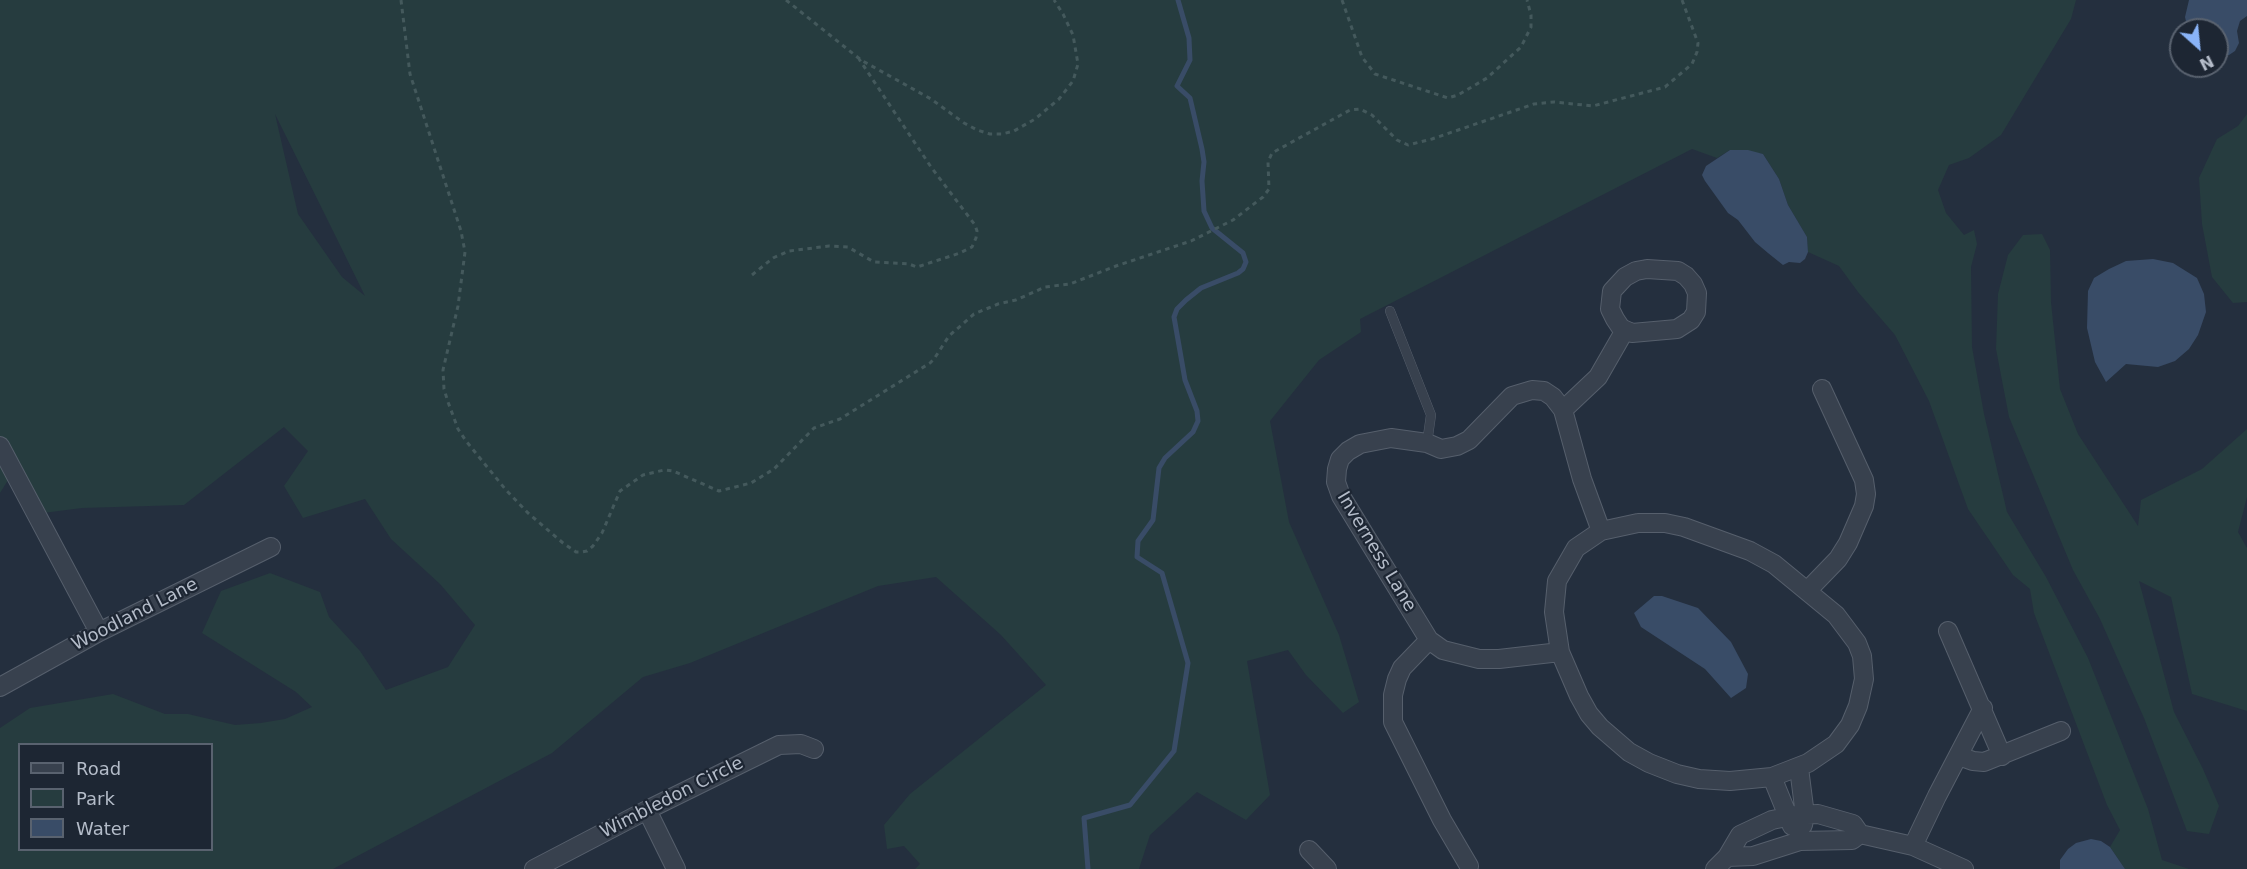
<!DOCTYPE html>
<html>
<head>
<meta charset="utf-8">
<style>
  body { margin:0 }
  #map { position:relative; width:2247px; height:869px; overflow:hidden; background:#242f3e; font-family:"DejaVu Sans",sans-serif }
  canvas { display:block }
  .legend { position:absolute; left:18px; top:743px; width:195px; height:108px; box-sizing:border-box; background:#1d2633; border:2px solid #59626f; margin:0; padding:8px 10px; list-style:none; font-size:18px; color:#b4bcc9 }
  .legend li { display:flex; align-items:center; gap:12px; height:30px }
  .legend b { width:30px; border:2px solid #59626f }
  .north { position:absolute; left:2169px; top:18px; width:60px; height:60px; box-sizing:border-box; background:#1d2633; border:2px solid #59626f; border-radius:50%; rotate:153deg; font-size:16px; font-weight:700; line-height:24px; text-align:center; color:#b4bcc9 }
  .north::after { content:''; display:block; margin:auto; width:21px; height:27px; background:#8ab4f8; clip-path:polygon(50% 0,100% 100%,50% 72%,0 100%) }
</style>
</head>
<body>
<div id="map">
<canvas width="2247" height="869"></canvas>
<ul class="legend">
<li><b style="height:8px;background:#38414e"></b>Road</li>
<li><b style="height:16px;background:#263c3f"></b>Park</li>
<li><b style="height:16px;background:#394c67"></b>Water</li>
</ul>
<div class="north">N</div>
</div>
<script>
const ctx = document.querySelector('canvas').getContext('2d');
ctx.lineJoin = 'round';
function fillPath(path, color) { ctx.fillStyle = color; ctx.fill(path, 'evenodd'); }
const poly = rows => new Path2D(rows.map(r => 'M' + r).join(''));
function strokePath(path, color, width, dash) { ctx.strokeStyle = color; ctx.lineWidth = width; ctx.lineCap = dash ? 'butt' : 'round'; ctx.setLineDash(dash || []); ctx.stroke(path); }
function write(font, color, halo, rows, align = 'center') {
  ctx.font = font + ' "DejaVu Sans",sans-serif'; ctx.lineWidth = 4.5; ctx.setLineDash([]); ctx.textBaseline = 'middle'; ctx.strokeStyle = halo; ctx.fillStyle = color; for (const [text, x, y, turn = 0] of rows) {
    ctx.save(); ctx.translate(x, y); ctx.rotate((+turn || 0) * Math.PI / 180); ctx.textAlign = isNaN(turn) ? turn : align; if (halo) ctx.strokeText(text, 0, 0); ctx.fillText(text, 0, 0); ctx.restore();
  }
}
fillPath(poly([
  [0,0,2076,0,2071,19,2001,135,1969,158,1949,165,1938,190,1946,213,1964,235,1974,230,1977,244,1971,267,1972,347,1984,414,2007,512,2046,577,2088,658,2148,809,2162,860,2189,869,2125,869,2110,847,2120,830,2107,805,2034,613,2030,589,2013,575,1968,509,1929,401,1895,335,1858,292,1839,266,1808,252,1807,237,1788,205,1779,179,1763,154,1730,150,1717,158,1692,149,1360,319,1361,332,1319,360,1270,421,1289,522,1339,635,1359,702,1343,713,1306,675,1288,650,1247,661,1270,795,1246,820,1197,792,1150,835,1139,869,915,869,920,864,904,846,887,849,884,825,910,794,1046,685,1001,635,936,577,878,586,690,663,643,677,552,753,333,869,0,869,0,728,30,708,113,694,165,714,188,714,235,725,261,723,285,719,312,707,296,692,202,633,221,591,270,573,320,592,329,617,360,651,386,690,448,667,475,625,440,584,391,539,365,499,303,518,284,486,308,451,284,427,184,505,82,508,43,513,13,472,0,493],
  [275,114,336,237,365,296,342,277,298,214],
  [20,744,212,744,212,850,20,850],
  [2247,114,2247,302,2233,303,2212,277,2202,224,2199,178,2217,139,2238,126],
  [2042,234,2050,250,2051,302,2060,389,2078,434,2138,526,2141,500,2202,469,2247,429,2247,497,2238,532,2247,548,2247,711,2192,694,2171,597,2139,581,2174,712,2203,769,2219,806,2209,834,2187,831,2144,718,2100,619,2073,570,2009,417,1996,349,1998,294,2008,255,2023,235]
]), '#263c3f');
fillPath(poly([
  [2189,0,2247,0,2247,16,2240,21,2237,31,2239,43,2235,51,2229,55,2217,55,2217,30,2188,30,2185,17],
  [1730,150,1748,150,1763,154,1779,179,1788,205,1807,237,1808,252,1805,259,1800,263,1789,262,1783,265,1768,253,1755,242,1738,220,1728,213,1705,181,1702,175,1706,166],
  [2153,259,2173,263,2197,278,2204,294,2206,312,2198,335,2189,349,2175,361,2158,367,2126,364,2106,382,2095,362,2087,328,2088,291,2094,278,2109,269,2126,261],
  [1654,596,1662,596,1698,608,1731,642,1748,674,1746,688,1731,698,1705,669,1641,627,1634,613],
  [2091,839,2101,841,2110,847,2125,869,2060,869,2060,860,2068,849,2076,843]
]), '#394c67');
strokePath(poly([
  [1088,869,1084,818,1130,805,1174,751,1188,663,1162,573,1137,557,1138,541,1153,520,1159,468,1165,458,1193,432,1198,421,1197,411,1185,380,1174,317,1177,309,1186,300,1201,288,1238,273,1243,269,1246,262,1243,253,1212,228,1204,211,1202,181,1204,162,1202,149,1190,98,1177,86,1190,60,1189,38,1178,0]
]), '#394c67', 5);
const service = poly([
  [1390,311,1431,415,1427,443]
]);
const minor = poly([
  [1647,269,1678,271,1686,276,1693,284,1697,293,1696,312,1691,320,1677,329,1632,333,1621,328,1615,319,1610,309,1612,291,1625,277,1636,271,1647,269],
  [1563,410,1598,377,1625,330],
  [0,446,99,632],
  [1638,523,1665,523,1684,527,1750,551,1774,564,1836,615,1857,643,1862,656,1864,679,1858,706,1850,725,1836,744,1808,763,1772,777,1730,781,1699,779,1677,774,1649,763,1629,752,1600,727,1589,714,1579,696,1560,652,1554,612,1557,581,1576,548,1601,531,1638,523],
  [1808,590,1838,559,1848,543,1864,506,1866,494,1864,480,1822,389],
  [1948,631,2002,756],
  [1429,640,1402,668,1397,679,1393,695,1393,722,1442,820,1469,866],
  [1560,652,1499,659,1479,659,1443,650,1429,640,1341,496,1336,482,1337,469,1340,459,1348,451,1360,444,1391,438,1427,443,1441,449,1457,446,1469,440,1512,396,1532,390,1544,391,1553,397,1563,410,1582,479,1601,531],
  [0,687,99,632,271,547],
  [1959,756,1973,761,1984,762,2061,731],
  [1799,768,1805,815,1803,825],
  [1772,777,1792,826],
  [647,810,676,869],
  [1913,846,1937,796,1983,708],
  [1309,850,1327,869],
  [1727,857,1753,856,1800,841,1852,840,1860,834],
  [534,869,647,810,779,745,801,744,814,749],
  [1715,869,1727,857,1740,835,1772,820,1796,815,1818,814,1853,824,1860,834,1913,846,1964,869]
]);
strokePath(service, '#565f6c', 10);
strokePath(minor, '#565f6c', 20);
strokePath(poly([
  [401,0,410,74,461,231,465,252,458,306,443,370,444,389,448,402,458,429,466,441,506,490,528,513,563,543,576,552,581,552,587,551,593,546,602,533,620,491,643,475,664,470,673,471,719,491,751,483,774,469,814,428,840,419,930,363,934,359,949,336,974,314,998,304,1016,300,1045,287,1070,284,1116,266,1191,241,1233,220,1263,197,1269,189,1268,162,1272,153,1350,110,1360,109,1372,115,1397,140,1408,145,1432,139,1534,104,1554,102,1593,106,1665,87,1692,64,1697,52,1698,43,1682,0],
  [786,0,861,60,931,99,964,123,977,130,990,134,1002,134,1014,131,1035,119,1059,99,1073,81,1078,64,1073,35,1063,14,1054,0],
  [1342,0,1362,57,1375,74,1448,98,1458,95,1487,78,1521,47,1531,27,1531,15,1527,0],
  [752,275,773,258,789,251,829,246,848,247,874,262,909,264,917,267,960,253,972,247,976,238,977,231,975,225,931,167,859,59]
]), '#44595c', 3, [4.5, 4.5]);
strokePath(service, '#38414e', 9);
strokePath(minor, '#38414e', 18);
write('18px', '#b4bcc9', '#1d2633', [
  ["Inverness Lane",1376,552,59],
  ["Woodland Lane",135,615,-27],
  ["Wimbledon Circle",672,798,-27]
]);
</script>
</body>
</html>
